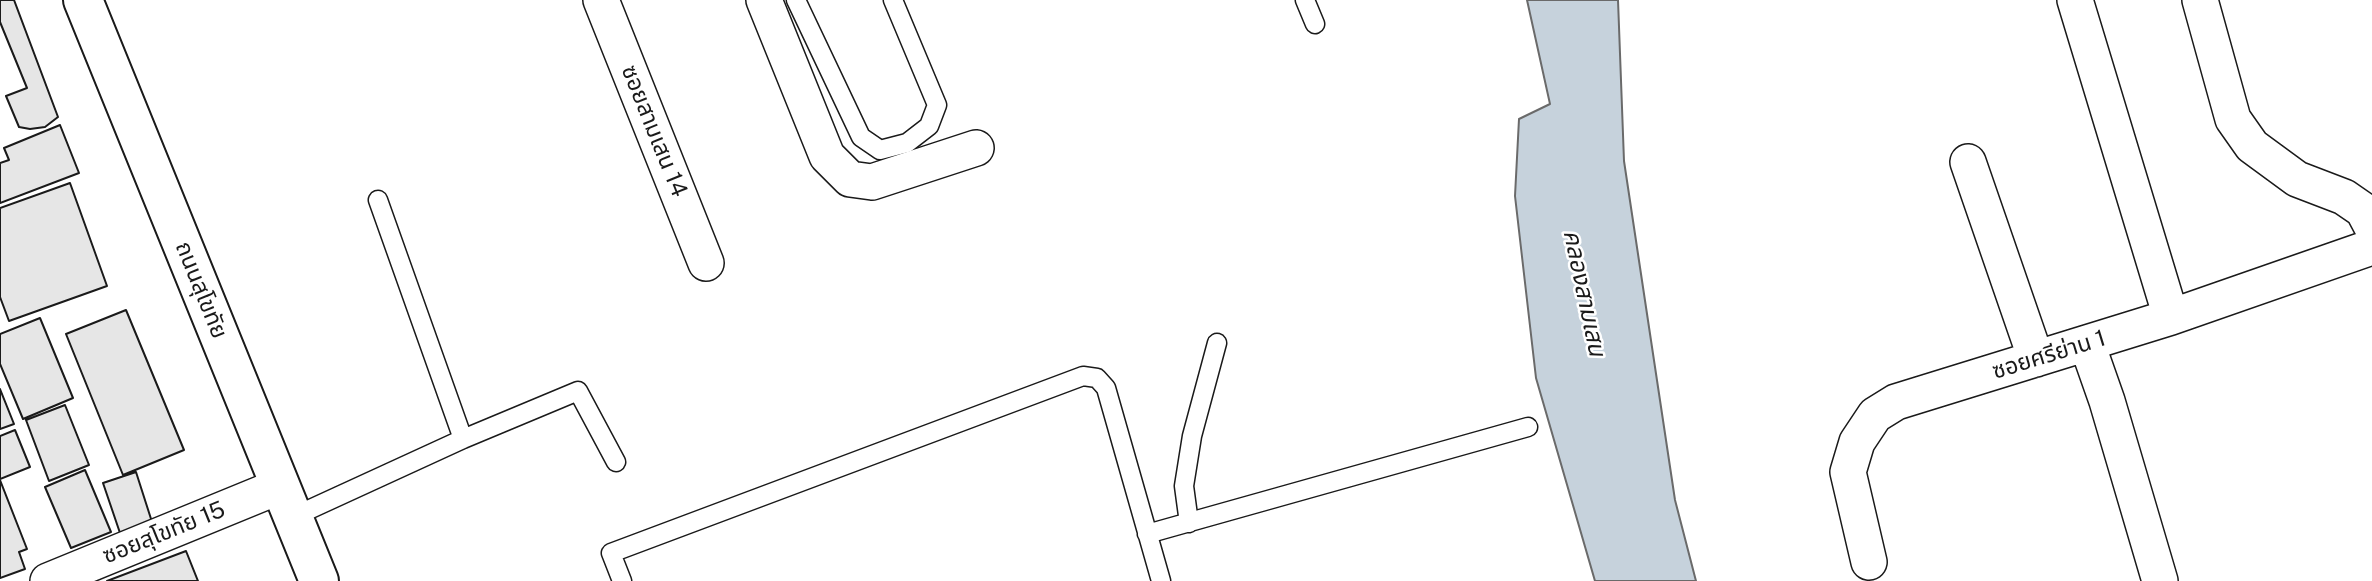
<!DOCTYPE html>
<html>
<head>
<meta charset="utf-8">
<style>
  body { margin:0 }
  canvas { display:block; background:#fff }
</style>
</head>
<body>
<canvas width="2372" height="581"></canvas>
<script>
const ctx = document.querySelector('canvas').getContext('2d');
ctx.lineJoin = 'round';
function fillPath(path, color) { ctx.fillStyle = color; ctx.fill(path, 'evenodd'); }
const poly = rows => new Path2D(rows.map(r => 'M' + r).join(''));
function strokePath(path, color, width, dash) { ctx.strokeStyle = color; ctx.lineWidth = width; ctx.lineCap = dash ? 'butt' : 'round'; ctx.setLineDash(dash || []); ctx.stroke(path); }
function write(font, color, halo, rows, align = 'center') {
  ctx.font = font + ' "Public Sans","Noto Sans Thai",sans-serif'; ctx.lineWidth = 5; ctx.setLineDash([]); ctx.textBaseline = 'middle'; ctx.strokeStyle = halo; ctx.fillStyle = color; for (const [text, x, y, turn = 0] of rows) {
    ctx.save(); ctx.translate(x, y); ctx.rotate((+turn || 0) * Math.PI / 180); ctx.textAlign = isNaN(turn) ? turn : align; if (halo) ctx.strokeText(text, 0, 0); ctx.fillText(text, 0, 0); ctx.restore();
  }
}
const water = poly([
  [1527,0,1618,0,1624,161,1675,500,1696,581,1595,581,1536,378,1515,196,1519,119,1550,104,1527,0]
]);
fillPath(water, '#c6d2dc');
strokePath(water, '#6a6a6a', 2);
const building = poly([
  [0,0,14,0,58,117,45,127,30,129,19,127,6,96,27,88,0,22,0,0],
  [60,125,79,173,0,203,0,163,9,160,4,148,60,125],
  [70,183,107,286,9,321,0,297,0,208,70,183],
  [126,310,184,450,123,475,66,334,126,310],
  [40,318,73,398,23,419,0,364,0,334,40,318],
  [0,389,14,424,0,429,0,389],
  [65,405,89,465,49,481,26,420,65,405],
  [15,430,30,467,0,479,0,436,15,430],
  [85,470,111,532,71,548,45,487,85,470],
  [136,472,152,522,120,533,103,483,136,472],
  [0,480,27,549,19,552,25,569,0,578,0,480],
  [186,551,198,581,107,581,186,551]
]);
fillPath(building, '#e6e6e6');
strokePath(building, '#1a1a1a', 2);
const service = poly([
  [796,0,861,137,880,150,907,143,929,126,937,105,893,0],
  [1305,0,1315,24],
  [463,439,578,391,616,462],
  [293,517,463,439,378,200],
  [1189,523,1184,486,1192,436,1217,343],
  [1147,534,1528,427],
  [622,581,611,553,1083,376,1097,378,1106,388,1161,581]
]);
const minor = poly([
  [601,0,706,263],
  [764,0,827,156,850,179,872,182,976,148],
  [2075,0,2171,317],
  [2200,0,2233,119,2252,146,2297,179,2344,197,2363,210,2372,227],
  [1968,162,2036,359],
  [2087,344,2107,401,2160,581],
  [1869,562,1848,472,1857,442,1875,415,1896,402,2171,317,2372,247],
  [48,581,280,486]
]);
const tertiary = poly([
  [83,0,319,581]
]);
strokePath(service, '#1a1a1a', 21);
strokePath(minor, '#1a1a1a', 38);
strokePath(tertiary, '#1a1a1a', 42);
strokePath(service, '#fff', 18);
strokePath(minor, '#fff', 35);
strokePath(tertiary, '#fff', 38);
write('23px', '#1a1a1a', '#fff', [
  ["ซอยสามเสน 14",654,131,68],
  ["ถนนสุโขทัย",201,290,68],
  ["ซอยศรีย่าน 1",2049,355,-17],
  ["ซอยสุโขทัย 15",164,533,-22]
]);
write('italic 24px', '#1a1a1a', '#fff', [
  ["คลองสามเสน",1584,293,78]
]);
</script>
</body>
</html>
